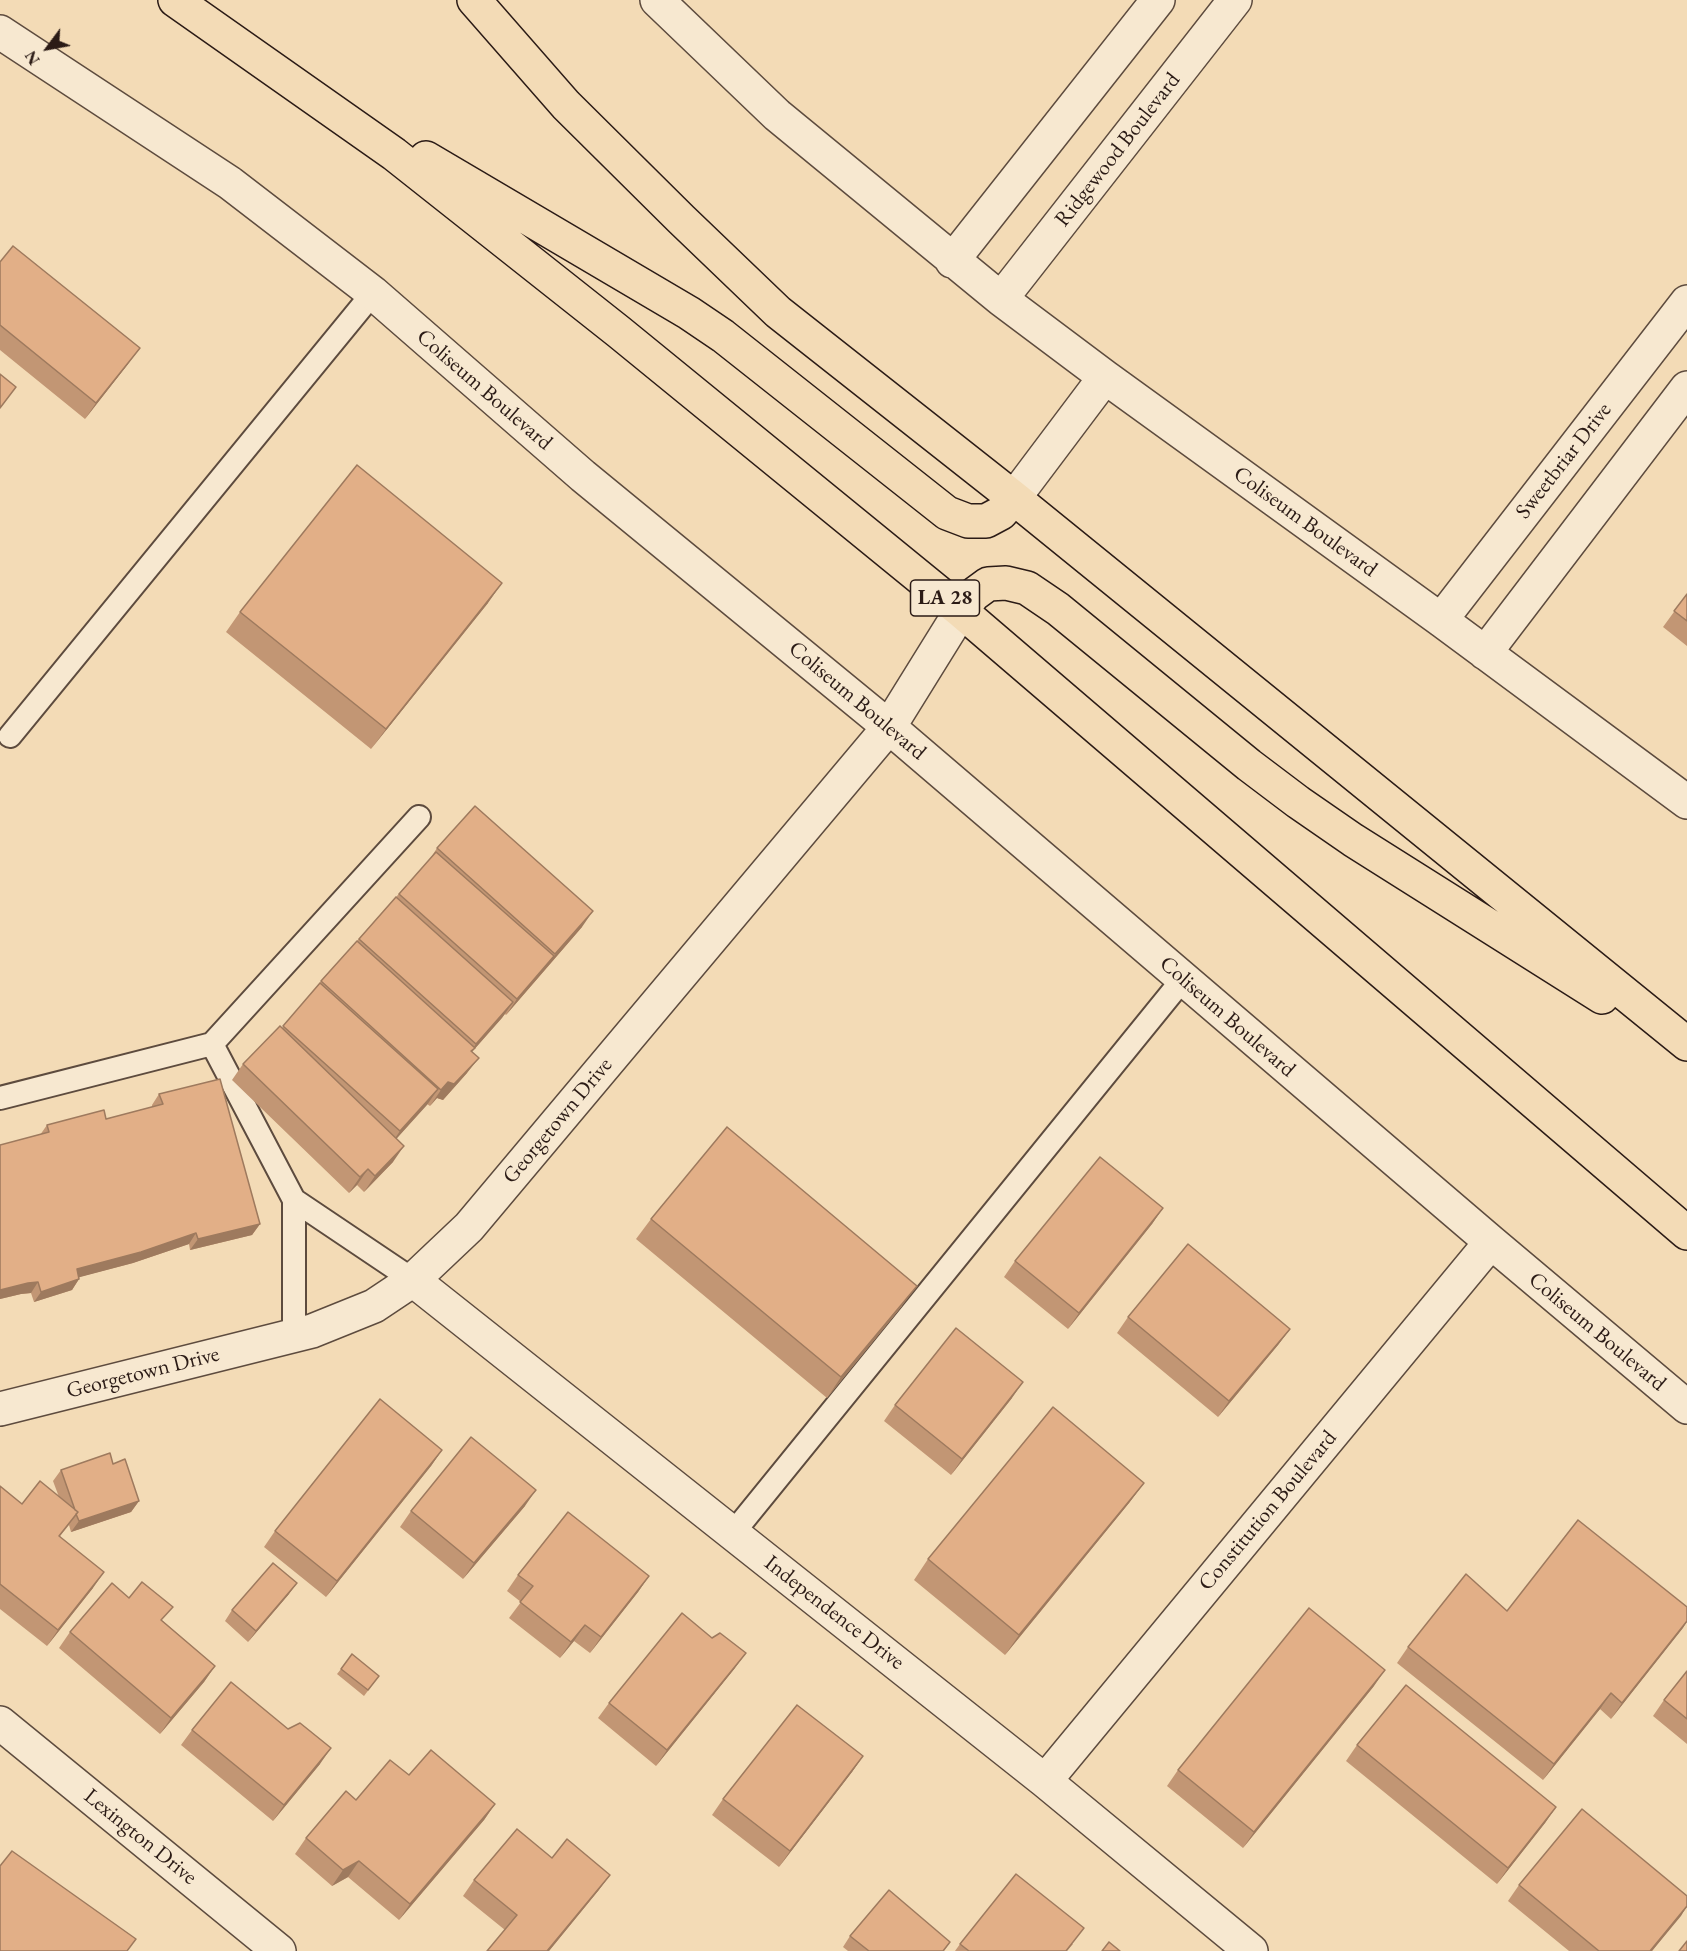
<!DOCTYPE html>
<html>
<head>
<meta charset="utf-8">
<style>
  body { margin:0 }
  #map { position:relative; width:1687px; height:1951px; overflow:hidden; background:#f3dbb6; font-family:"EB Garamond",serif }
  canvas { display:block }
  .north { position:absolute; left:18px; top:18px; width:60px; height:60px; -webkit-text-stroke:4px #f7e8d0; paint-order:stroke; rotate:238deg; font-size:16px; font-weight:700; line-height:24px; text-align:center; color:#2b1b16 }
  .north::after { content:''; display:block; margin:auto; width:21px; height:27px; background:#2b1b16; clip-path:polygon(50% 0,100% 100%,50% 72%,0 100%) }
</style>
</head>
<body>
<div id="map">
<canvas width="1687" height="1951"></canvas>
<div class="north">N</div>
</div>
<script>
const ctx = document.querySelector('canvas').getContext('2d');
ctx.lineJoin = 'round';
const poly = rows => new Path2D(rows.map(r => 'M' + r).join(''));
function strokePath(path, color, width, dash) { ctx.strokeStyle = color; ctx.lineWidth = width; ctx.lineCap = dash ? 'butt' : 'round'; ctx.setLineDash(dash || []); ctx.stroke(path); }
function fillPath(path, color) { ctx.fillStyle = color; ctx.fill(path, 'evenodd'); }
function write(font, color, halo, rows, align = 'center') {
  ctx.font = font + ' "EB Garamond",serif'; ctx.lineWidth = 6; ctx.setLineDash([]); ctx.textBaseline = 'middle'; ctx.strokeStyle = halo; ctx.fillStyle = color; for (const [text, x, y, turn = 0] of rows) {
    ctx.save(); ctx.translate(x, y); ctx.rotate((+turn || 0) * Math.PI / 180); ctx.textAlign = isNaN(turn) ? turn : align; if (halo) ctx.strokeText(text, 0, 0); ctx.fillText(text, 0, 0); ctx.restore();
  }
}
const lane = poly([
  [10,736,373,293],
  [212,1044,419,817],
  [0,1098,212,1044,294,1200],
  [294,1335,294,1200,413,1280],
  [733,1533,1183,979]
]);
const street = poly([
  [657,0,777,115,1001,299,1105,377,1441,620,1687,802],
  [0,32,230,183,373,293,583,476,889,727,1491,1242,1687,1407],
  [952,261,1158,0],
  [1001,299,1235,0],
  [1014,498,1105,377],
  [1441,620,1687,302],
  [1485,653,1687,388],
  [413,1280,1045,1781,1251,1951],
  [0,1409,312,1331,374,1306,413,1280,469,1227,889,727,961,611],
  [0,1723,279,1951],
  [1045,1781,1491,1242]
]);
const highway = poly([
  [175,0,394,154,619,332,961,611,1687,1233],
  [474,0,566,105,681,219,778,312,1014,498,1687,1044],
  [426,158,689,313,723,336,947,513,968,521,986,521,1001,513,1014,498],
  [961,611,973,595,988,584,1006,583,1027,588,1058,609,1249,765,1298,802,1353,840,1602,997]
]);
strokePath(lane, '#5d4b3e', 26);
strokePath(street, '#5d4b3e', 36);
strokePath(highway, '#2b1b16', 36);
strokePath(lane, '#f7e8d0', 22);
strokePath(street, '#f7e8d0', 33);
strokePath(highway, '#f3dbb6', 33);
fillPath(poly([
  [0,262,128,364,85,419,0,350],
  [1687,594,1687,646,1663,627],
  [488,603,371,749,226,632,240,612],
  [437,848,582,927,506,1015,505,1014,472,1052,467,1073,443,1100,437,1098,430,1106,427,1104,396,1139,393,1162,364,1192,357,1185,349,1193,232,1080,243,1064,282,1028,316,989,321,981,430,859],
  [159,1094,260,1224,252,1235,190,1250,189,1244,133,1263,79,1277,79,1279,72,1290,34,1302,31,1293,21,1294,0,1299,0,1145,40,1135,47,1125,106,1119,152,1107,152,1105],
  [1163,1208,1152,1224,1068,1329,1004,1277,1015,1261],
  [651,1219,902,1306,827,1398,636,1239],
  [1128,1317,1290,1329,1278,1345,1218,1417,1117,1333],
  [1012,1398,951,1475,884,1421,895,1405],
  [442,1450,431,1466,326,1597,264,1547,275,1531],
  [113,1464,139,1501,131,1512,71,1532,69,1525,60,1536,93,1588,47,1646,0,1609,0,1486,22,1504,59,1497,53,1481,61,1470],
  [1144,1483,1129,1503,1005,1655,914,1580,928,1559],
  [525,1506,463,1579,400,1527,411,1511],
  [518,1575,649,1576,638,1592,590,1653,574,1641,560,1658,509,1618,521,1602,507,1591],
  [289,1594,248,1642,225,1621,232,1610],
  [129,1598,163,1621,215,1666,204,1682,160,1734,59,1648,70,1632],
  [1687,1607,1687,1622,1611,1719,1600,1709,1543,1780,1397,1663,1408,1647,1507,1611],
  [735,1668,656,1766,598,1718,609,1703],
  [341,1669,379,1676,364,1696,337,1674],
  [1687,1671,1687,1744,1653,1716,1664,1700],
  [1374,1686,1243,1848,1167,1786,1178,1770],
  [192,1730,320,1764,273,1821,181,1745],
  [1357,1745,1556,1807,1545,1823,1497,1884,1346,1761],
  [863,1756,852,1772,779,1867,712,1815,723,1799],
  [409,1775,495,1804,484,1820,399,1920,348,1877,332,1886,295,1854,306,1838,356,1800],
  [552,1858,610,1875,598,1891,549,1951,487,1951,505,1930,463,1896,474,1880],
  [1519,1885,1687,1896,1687,1907,1652,1951,1569,1951,1508,1901],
  [850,1936,950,1942,944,1951,848,1951,843,1947],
  [960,1944,1073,1944,1067,1951,955,1951]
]), '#c29674');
fillPath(poly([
  [140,348,128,364,85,419,96,403],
  [502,583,488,603,371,749,386,729],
  [593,911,582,927,506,1015,517,999],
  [513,1002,502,1018,471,1053,460,1067,476,1044],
  [479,1058,467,1073,443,1100,437,1098,430,1106,441,1090,448,1082],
  [438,1089,427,1105,389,1147,400,1131],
  [404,1146,393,1162,364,1192,375,1176],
  [368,1169,357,1185,349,1193,360,1177],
  [1163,1208,1152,1224,1068,1329,1079,1313],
  [260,1224,252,1235,190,1250,198,1239],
  [196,1233,189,1244,133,1263,69,1280,77,1269],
  [79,1279,72,1290,34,1302,41,1292],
  [38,1282,31,1293,21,1294,0,1299,0,1290,28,1283],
  [917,1286,902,1306,827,1398,841,1377],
  [1290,1329,1278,1345,1218,1417,1229,1401],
  [1023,1382,1012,1398,951,1475,962,1459],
  [442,1450,431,1466,326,1597,337,1581],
  [1144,1483,1129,1503,1005,1655,1019,1635],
  [536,1490,525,1506,463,1579,474,1563],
  [139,1501,131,1512,71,1532,79,1521],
  [104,1572,93,1588,47,1646,58,1630],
  [649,1576,638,1592,590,1653,601,1637],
  [297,1583,289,1594,248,1642,256,1631],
  [1687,1621,1683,1628,1611,1719,1622,1703],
  [585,1625,574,1641,560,1658,571,1642],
  [746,1653,735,1668,656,1766,667,1750],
  [215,1666,204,1682,160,1734,171,1718],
  [1385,1670,1374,1686,1243,1848,1254,1832],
  [1611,1693,1600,1709,1543,1780,1554,1764],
  [331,1748,320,1764,273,1821,284,1805],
  [863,1756,852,1772,779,1867,790,1851],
  [495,1804,484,1820,399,1920,410,1904],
  [1556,1807,1545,1823,1497,1884,1508,1868],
  [359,1861,348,1877,332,1886,343,1870],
  [610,1875,598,1891,549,1951,547,1951],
  [1687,1906,1681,1916,1652,1951,1650,1951]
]), '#9e7a5e');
const building = poly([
  [13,246,140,348,96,403,0,325,0,262,13,246],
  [0,374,16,387,0,408,0,374],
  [357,465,502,583,386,729,240,612,357,465],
  [1687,594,1687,621,1674,611,1687,594],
  [475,806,593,911,555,954,437,848,475,806],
  [436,852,554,956,517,999,399,894,436,852],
  [396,897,513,1002,476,1044,359,939,396,897],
  [357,941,475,1048,471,1051,479,1058,454,1084,448,1082,441,1090,321,981,357,941],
  [320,983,438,1089,400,1131,283,1026,320,983],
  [280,1026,404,1146,375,1176,368,1169,360,1177,243,1064,280,1026],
  [220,1079,260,1224,198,1239,196,1233,141,1252,77,1269,79,1279,41,1292,38,1282,28,1283,0,1290,0,1145,49,1132,47,1125,104,1110,106,1119,163,1104,159,1094,220,1079],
  [727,1127,917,1286,841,1377,651,1219,727,1127],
  [1100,1157,1163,1208,1079,1313,1015,1261,1100,1157],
  [1188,1244,1290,1329,1229,1401,1128,1317,1188,1244],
  [956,1328,1023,1382,962,1459,895,1405,956,1328],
  [380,1399,442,1450,337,1581,275,1531,380,1399],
  [1053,1407,1144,1483,1019,1635,928,1559,1053,1407],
  [471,1437,536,1490,474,1563,411,1511,471,1437],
  [110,1453,113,1464,125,1459,139,1501,79,1521,76,1514,78,1512,75,1510,61,1470,110,1453],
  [40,1481,78,1512,59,1536,104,1572,58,1630,0,1584,0,1486,22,1504,40,1481],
  [568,1512,649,1576,601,1637,585,1625,571,1642,520,1602,533,1586,518,1575,568,1512],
  [1578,1520,1687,1607,1687,1621,1622,1703,1611,1693,1554,1764,1408,1647,1466,1574,1507,1611,1578,1520],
  [273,1563,297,1583,256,1631,232,1610,273,1563],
  [142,1582,173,1607,161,1620,215,1666,171,1718,70,1632,112,1583,129,1598,142,1582],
  [1309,1608,1385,1670,1254,1832,1178,1770,1309,1608],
  [682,1613,712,1638,720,1633,746,1653,667,1750,609,1703,682,1613],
  [352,1654,379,1676,368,1690,341,1669,352,1654],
  [1687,1671,1687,1719,1664,1700,1687,1671],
  [231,1682,288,1729,300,1723,331,1748,284,1805,192,1730,231,1682],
  [1406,1685,1556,1807,1508,1868,1357,1745,1406,1685],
  [797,1705,863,1756,790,1851,723,1799,797,1705],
  [431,1750,495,1804,410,1904,359,1861,343,1870,306,1838,346,1791,356,1800,390,1760,409,1775,431,1750],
  [1582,1809,1687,1896,1687,1906,1650,1951,1599,1951,1519,1885,1582,1809],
  [517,1829,552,1858,567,1839,610,1875,547,1951,487,1951,517,1915,474,1880,517,1829],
  [12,1851,136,1939,127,1951,0,1951,0,1866,12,1851],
  [1016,1874,1084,1928,1066,1951,969,1951,960,1944,1016,1874],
  [889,1890,950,1942,943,1951,869,1951,850,1936,889,1890],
  [1687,1941,1687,1951,1679,1951,1687,1941],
  [1109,1942,1120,1951,1102,1951,1109,1942]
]);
fillPath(building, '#e2af87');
strokePath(building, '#9e7a5e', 1.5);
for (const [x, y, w] of [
  [945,598,69]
]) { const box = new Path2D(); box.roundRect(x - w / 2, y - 18, w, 36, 4.5); ctx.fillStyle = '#f7e8d0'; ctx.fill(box); strokePath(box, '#2b1b16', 1.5); }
write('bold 21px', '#2b1b16', null, [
  ["LA 28",945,598]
]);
write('22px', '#2b1b16', '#f7e8d0', [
  ["Ridgewood Boulevard",1118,150,-52],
  ["Coliseum Boulevard",484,390,41],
  ["Sweetbriar Drive",1564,461,-52],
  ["Coliseum Boulevard",1305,522,36],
  ["Coliseum Boulevard",857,701,40],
  ["Coliseum Boulevard",1227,1017,41],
  ["Georgetown Drive",558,1121,-50],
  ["Coliseum Boulevard",1597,1332,40],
  ["Georgetown Drive",143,1373,-14],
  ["Constitution Boulevard",1268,1511,-50],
  ["Independence Drive",834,1613,38],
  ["Lexington Drive",140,1837,39]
]);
</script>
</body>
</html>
